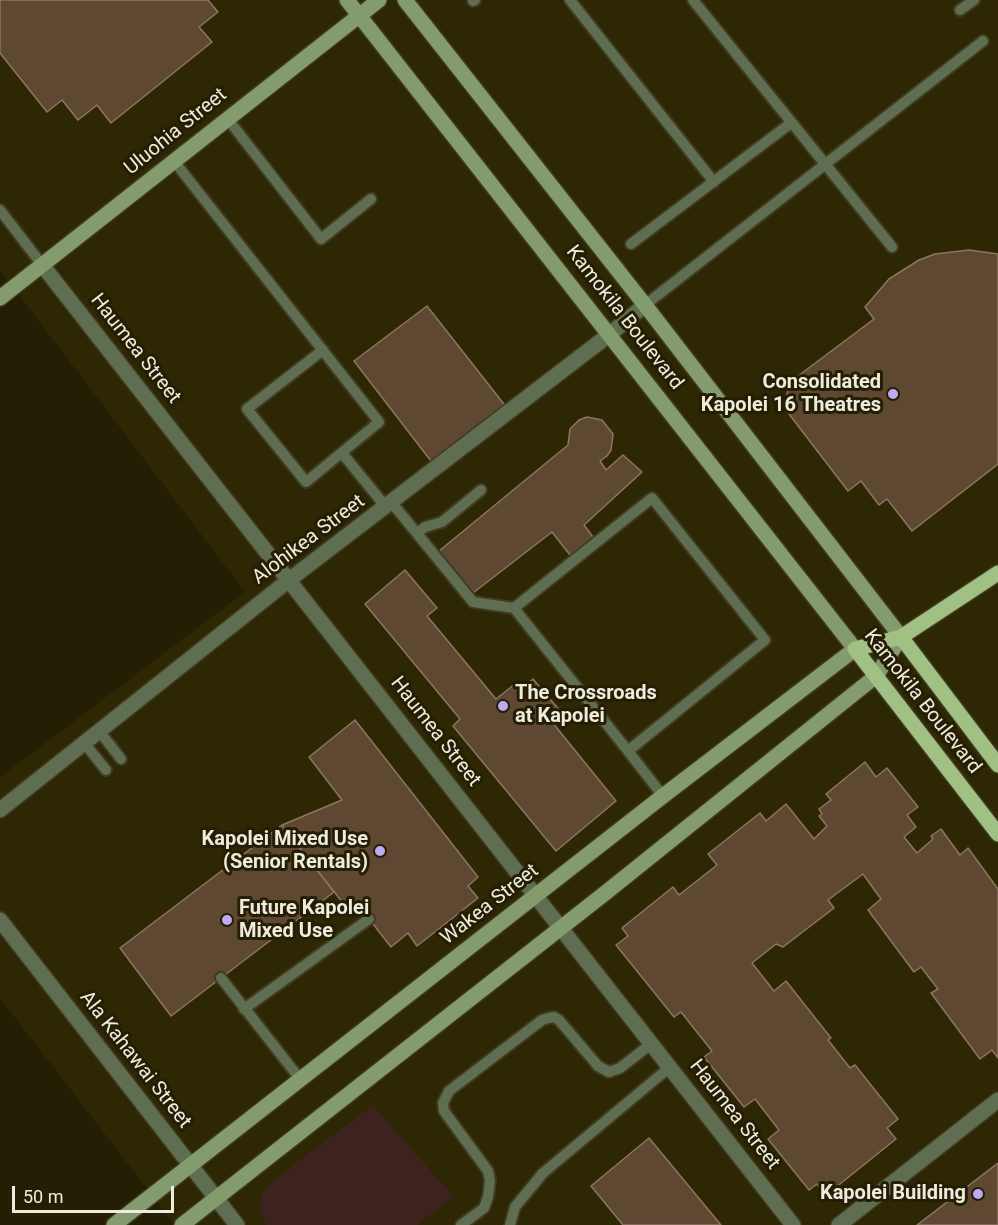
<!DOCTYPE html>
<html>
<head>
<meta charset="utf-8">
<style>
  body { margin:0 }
  #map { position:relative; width:998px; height:1225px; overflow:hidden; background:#241e04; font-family:Roboto,sans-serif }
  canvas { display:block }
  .scale { position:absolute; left:12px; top:1186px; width:162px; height:27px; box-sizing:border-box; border:3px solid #efecdd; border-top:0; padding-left:8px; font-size:18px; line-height:21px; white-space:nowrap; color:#efecdd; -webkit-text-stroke:4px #241e04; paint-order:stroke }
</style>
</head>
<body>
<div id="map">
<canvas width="998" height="1225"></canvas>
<div class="scale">50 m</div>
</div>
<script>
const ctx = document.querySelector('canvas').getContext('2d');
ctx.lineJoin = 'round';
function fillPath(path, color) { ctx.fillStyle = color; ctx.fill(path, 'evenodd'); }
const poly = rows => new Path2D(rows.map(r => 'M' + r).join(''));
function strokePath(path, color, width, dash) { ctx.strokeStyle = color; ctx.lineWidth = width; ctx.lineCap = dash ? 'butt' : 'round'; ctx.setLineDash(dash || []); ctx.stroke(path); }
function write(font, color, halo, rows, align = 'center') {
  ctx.font = font + ' Roboto,sans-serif'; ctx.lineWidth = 6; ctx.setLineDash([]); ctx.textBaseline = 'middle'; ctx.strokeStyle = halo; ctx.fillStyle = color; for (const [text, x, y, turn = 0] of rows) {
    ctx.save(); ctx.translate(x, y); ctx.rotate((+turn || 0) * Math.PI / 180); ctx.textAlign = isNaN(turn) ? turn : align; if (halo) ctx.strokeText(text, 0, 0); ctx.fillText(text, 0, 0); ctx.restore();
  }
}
fillPath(poly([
  [0,0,998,0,998,1225,175,1225,0,998,0,777,245,592,0,270]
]), '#2e2703');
fillPath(poly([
  [373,1105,454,1197,417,1225,265,1225,259,1209,262,1193,276,1178]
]), '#3c231d');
const building = poly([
  [0,0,208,0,218,12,199,27,212,42,111,123,97,105,78,120,62,100,47,112,0,53,0,0],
  [969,250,998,254,998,464,912,531,887,499,879,505,861,481,848,491,789,414,786,398,788,390,798,376,874,319,865,307,889,279,919,260,935,254,969,250],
  [427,306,507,408,434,465,354,361,427,306],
  [587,417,602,420,613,434,611,450,607,456,600,461,606,470,623,455,642,472,584,525,593,537,570,555,552,532,473,593,439,551,568,445,570,429,579,420,587,417],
  [405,570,437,608,427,616,496,699,515,684,516,686,521,682,524,686,533,679,562,713,552,722,616,801,556,851,453,726,460,719,365,604,405,570],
  [355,720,478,877,468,886,478,898,417,946,408,933,391,947,359,906,350,912,282,825,342,800,309,757,355,720],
  [865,762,876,777,887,768,918,807,907,815,916,827,904,837,917,853,933,839,931,836,941,829,960,855,968,848,998,889,998,1058,992,1050,980,1059,931,993,938,989,921,967,914,972,868,910,881,899,863,874,828,900,834,908,783,947,776,944,752,963,774,991,786,981,831,1038,828,1040,850,1068,855,1065,898,1119,887,1128,896,1139,830,1192,824,1184,820,1188,817,1184,809,1190,768,1139,779,1130,755,1099,744,1107,704,1057,712,1051,681,1012,674,1017,616,945,628,936,622,928,673,887,679,895,717,865,708,854,760,813,766,821,786,804,814,839,827,826,819,816,822,814,819,809,831,800,826,794,865,762],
  [282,825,334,892,171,1016,120,948,282,825],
  [649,1138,721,1225,623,1225,591,1186,649,1138],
  [998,1163,998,1225,917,1225,998,1163]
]);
fillPath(building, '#5e4832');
strokePath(building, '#8d7661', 1.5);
const lane = poly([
  [570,0,714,182],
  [693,0,892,247],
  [473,1,475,0],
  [960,10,974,0],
  [227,118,321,239,371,199],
  [174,161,379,422,306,482,247,409,323,350],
  [0,210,43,266],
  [631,244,791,123],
  [645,305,983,41],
  [342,453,386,507],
  [392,503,473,602,514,608],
  [417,533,425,527,442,522,481,490],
  [100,732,121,759],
  [85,744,106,770],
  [628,751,514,608,652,498,765,640,628,751,663,796],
  [221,978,300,1079],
  [244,1009,369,919],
  [461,1225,484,1208,488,1197,490,1181,488,1171,444,1111,443,1103,449,1091,542,1020,548,1018,554,1017,559,1020,598,1066,609,1072,620,1068,651,1044],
  [510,1225,515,1207,543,1173,670,1067]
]);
const street = poly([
  [43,266,793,1225],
  [0,810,289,580,610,334,645,305],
  [0,920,237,1225],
  [839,1225,998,1100]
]);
const secondary = poly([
  [0,298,379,0],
  [114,1225,663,796,855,649,347,0],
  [182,1225,604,894,876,676,901,637,645,305,405,0]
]);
const primary = poly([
  [998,573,901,637,855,649,998,834],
  [901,637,998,765]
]);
strokePath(lane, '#403b22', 14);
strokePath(street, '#403b22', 18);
strokePath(secondary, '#403b22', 18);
strokePath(primary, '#403b22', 18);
strokePath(lane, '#5f6e51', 10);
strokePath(street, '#5f6e51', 15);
strokePath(secondary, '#849c6d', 15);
strokePath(primary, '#a1c083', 15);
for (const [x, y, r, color] of [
  [893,394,6,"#bda9f5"],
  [503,706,6,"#bda9f5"],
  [380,851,6,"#bda9f5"],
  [227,920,6,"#bda9f5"],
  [978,1194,6,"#bda9f5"]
]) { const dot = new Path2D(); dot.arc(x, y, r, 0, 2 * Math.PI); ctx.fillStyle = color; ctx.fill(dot); strokePath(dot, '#241e04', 2); }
write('20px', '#efecdd', '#241e04', [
  ["Uluohia Street",176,132,-39],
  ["Kamokila Boulevard",624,318,52],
  ["Haumea Street",135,349,52],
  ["Alohikea Street",309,540,-37],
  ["Kamokila Boulevard",922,702,52],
  ["Haumea Street",435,732,52],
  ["Wakea Street",490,905,-38],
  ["Ala Kahawai Street",135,1060,52],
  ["Haumea Street",734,1115,52]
]);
write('bold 20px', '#efecdd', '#241e04', [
  ["Consolidated",881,383],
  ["Kapolei 16 Theatres",881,406],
  ["The Crossroads",515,694,"left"],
  ["at Kapolei",515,717,"left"],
  ["Kapolei Mixed Use",368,840],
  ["(Senior Rentals)",368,863],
  ["Future Kapolei",239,909,"left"],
  ["Mixed Use",239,932,"left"],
  ["Kapolei Building",966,1194]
], 'right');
</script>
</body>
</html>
